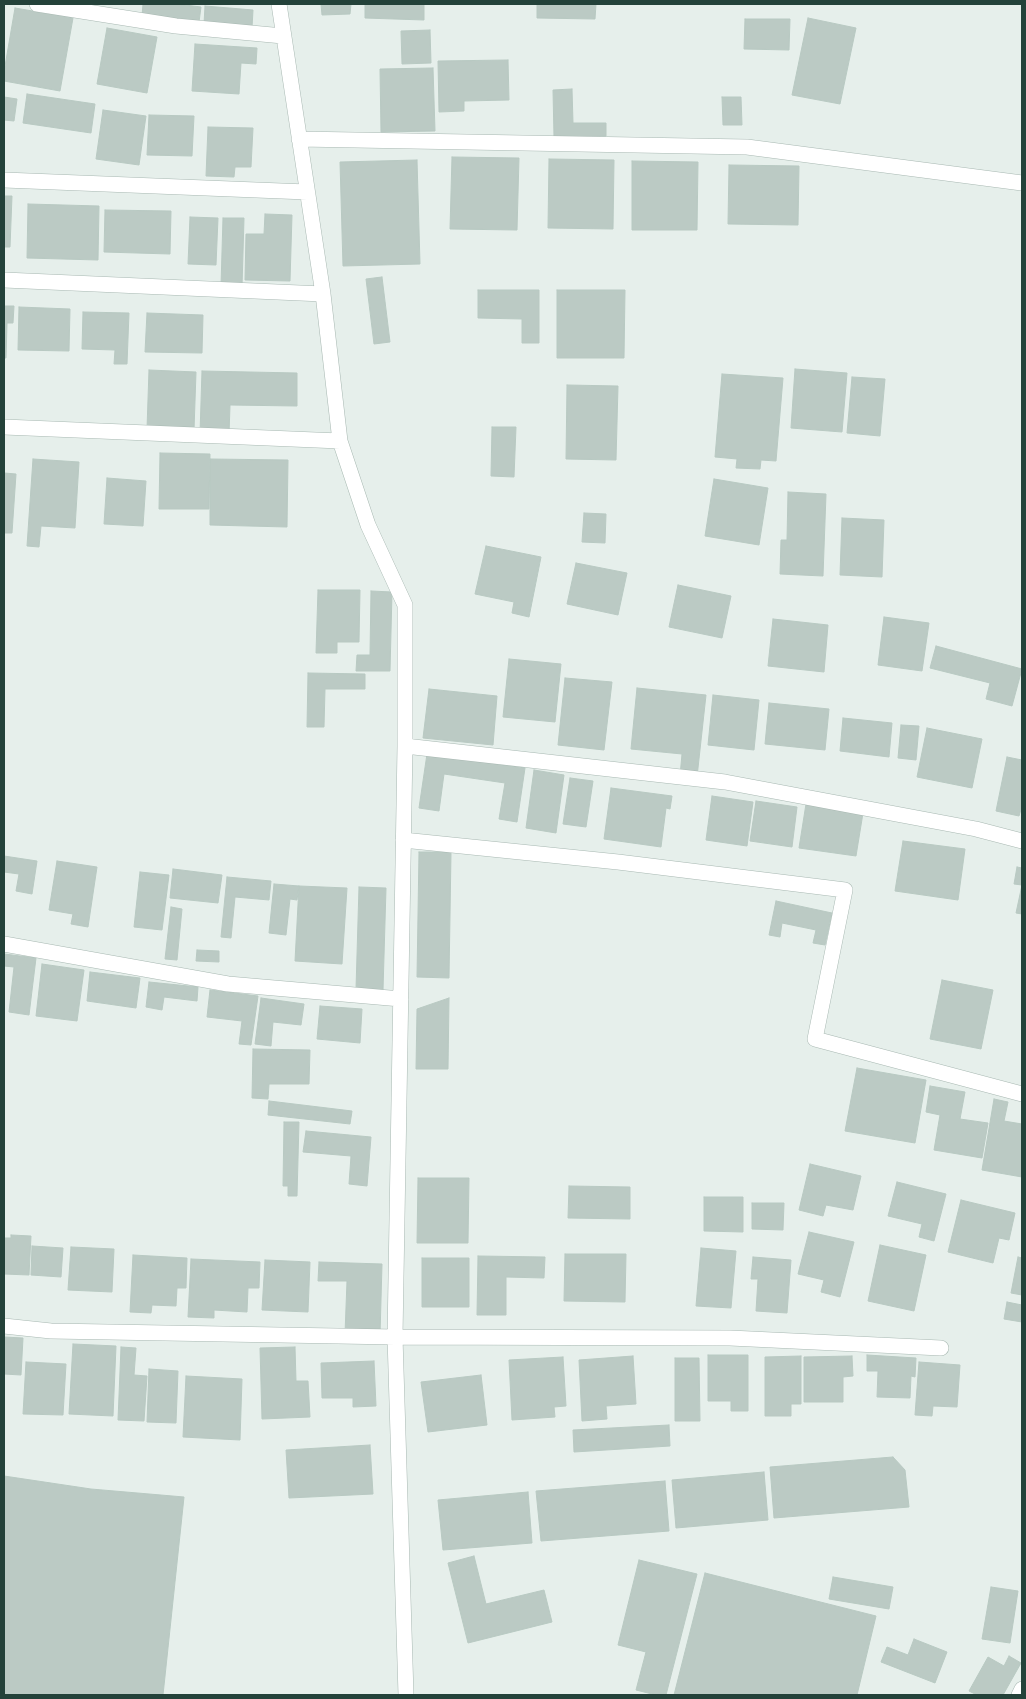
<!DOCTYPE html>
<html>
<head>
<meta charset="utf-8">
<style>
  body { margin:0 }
  #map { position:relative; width:1026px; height:1699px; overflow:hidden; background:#e6efeb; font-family:"DM Sans",sans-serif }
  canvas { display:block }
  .frame { position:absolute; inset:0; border:5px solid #24423a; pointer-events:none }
</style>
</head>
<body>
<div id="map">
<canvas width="1026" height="1699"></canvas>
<div class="frame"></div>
</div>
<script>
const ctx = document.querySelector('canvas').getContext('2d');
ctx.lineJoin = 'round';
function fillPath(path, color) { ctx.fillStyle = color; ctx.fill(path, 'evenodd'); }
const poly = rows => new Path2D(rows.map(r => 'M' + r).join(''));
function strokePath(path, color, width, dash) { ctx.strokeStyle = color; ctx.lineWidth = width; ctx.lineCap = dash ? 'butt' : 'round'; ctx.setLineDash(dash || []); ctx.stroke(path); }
const building = poly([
  [143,4,177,4,201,7,199,22,142,16,143,4],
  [321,4,351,4,350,14,322,15,321,4],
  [365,4,424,4,424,20,365,18,365,4],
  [537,4,596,4,595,19,537,18,537,4],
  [205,6,253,10,252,28,204,24,205,6],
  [15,8,73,18,60,91,4,81,4,72,15,8],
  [808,18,856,28,840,104,792,95,808,18],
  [745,19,790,19,789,50,744,49,745,19],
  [107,28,157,37,147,93,97,84,107,28],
  [430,30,431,63,402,64,401,31,430,30],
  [195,44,257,48,256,64,241,63,239,94,192,91,195,44],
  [508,60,509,100,464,101,464,111,439,112,438,61,508,60],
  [433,68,435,131,381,132,380,69,433,68],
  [572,89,573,123,606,123,606,136,554,137,553,90,572,89],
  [27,94,95,104,91,133,23,123,27,94],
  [4,97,17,99,14,121,4,120,4,97],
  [722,97,741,97,742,125,723,125,722,97],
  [103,110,146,116,139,165,96,159,103,110],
  [149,115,194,116,192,156,147,155,149,115],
  [208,127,253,128,251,167,235,167,234,177,206,176,208,127],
  [452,157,519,158,517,230,450,229,452,157],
  [549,159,614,160,613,229,548,228,549,159],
  [417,160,420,264,343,266,340,162,417,160],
  [632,161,698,162,697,230,632,230,632,161],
  [729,165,799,166,798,225,728,224,729,165],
  [4,196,12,196,10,247,4,247,4,196],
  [28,204,99,206,98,260,27,258,28,204],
  [105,210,171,211,170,254,104,252,105,210],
  [265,214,292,215,290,281,245,280,246,234,264,234,265,214],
  [190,217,218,218,216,265,188,264,190,217],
  [223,218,244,218,242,287,221,286,223,218],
  [382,277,390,342,374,344,366,279,382,277],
  [478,290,539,290,539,343,522,343,522,319,478,318,478,290],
  [557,290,625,290,624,358,557,358,557,290],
  [4,306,14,306,13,323,7,323,6,358,4,358,4,306],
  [19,307,70,309,69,351,18,350,19,307],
  [83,312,129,313,127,364,114,364,115,350,82,349,83,312],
  [147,313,203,315,202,353,145,352,147,313],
  [795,369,847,373,842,432,791,428,795,369],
  [149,370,196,372,194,430,147,429,149,370],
  [202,371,297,373,297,406,230,405,229,435,200,434,202,371],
  [722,374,783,378,776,461,761,460,760,469,736,468,737,459,715,457,722,374],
  [852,377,885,379,880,436,847,433,852,377],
  [567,385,618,386,616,460,566,459,567,385],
  [492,427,516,427,514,477,491,476,492,427],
  [160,453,210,454,209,509,159,509,160,453],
  [33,459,79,462,75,528,41,526,39,547,27,546,33,459],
  [210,459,288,460,287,527,210,525,210,459],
  [4,473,16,474,12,533,4,533,4,473],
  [107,478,146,481,143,526,104,524,107,478],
  [714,479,768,488,759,545,705,536,714,479],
  [788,492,826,494,823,576,780,574,781,540,787,540,788,492],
  [584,513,606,514,605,543,582,542,584,513],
  [842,518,884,520,882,577,840,575,842,518],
  [486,546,541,557,529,617,512,613,514,602,475,594,486,546],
  [576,563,627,573,618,615,567,604,576,563],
  [678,585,731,596,722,638,669,627,678,585],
  [318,590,360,590,359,642,337,642,337,653,316,653,318,590],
  [371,591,392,592,390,671,356,671,357,655,370,655,371,591],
  [884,617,929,623,922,671,878,665,884,617],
  [773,619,828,625,824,672,768,666,773,619],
  [936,646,1022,669,1012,706,986,699,990,683,930,668,936,646],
  [509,659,561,664,555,722,503,717,509,659],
  [308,673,365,674,365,689,325,689,324,727,307,727,308,673],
  [565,678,612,682,604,750,558,745,565,678],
  [637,688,706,695,697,777,680,776,682,754,631,749,637,688],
  [429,689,497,696,493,745,423,738,429,689],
  [713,695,759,700,754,750,708,745,713,695],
  [769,703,829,709,825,750,765,744,769,703],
  [843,718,892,723,889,757,840,751,843,718],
  [901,725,919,726,916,760,898,758,901,725],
  [927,728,982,739,972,788,917,777,927,728],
  [427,754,525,768,517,822,499,819,505,783,444,774,439,811,419,808,427,754],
  [1007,757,1022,760,1022,806,1019,816,996,811,1007,757],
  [534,770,564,775,556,833,526,828,534,770],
  [570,778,593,781,586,827,563,824,570,778],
  [611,788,672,796,670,809,666,808,661,847,604,839,611,788],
  [712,796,753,802,747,846,706,840,712,796],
  [756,801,797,807,792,847,750,841,756,801],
  [806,804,863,813,856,856,799,848,806,804],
  [903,841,965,849,958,900,895,891,903,841],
  [419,852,451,852,449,978,417,977,419,852],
  [4,856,37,861,32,894,16,891,19,874,4,872,4,856],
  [57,861,97,867,88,927,71,924,73,914,49,910,57,861],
  [1017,867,1022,868,1022,914,1016,913,1022,885,1014,884,1017,867],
  [173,869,222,875,218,903,170,898,173,869],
  [140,872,169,875,162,930,134,927,140,872],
  [227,877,271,881,269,900,235,897,231,938,221,937,227,877],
  [274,884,299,886,297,900,290,899,286,935,269,933,274,884],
  [299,886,347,888,342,964,295,961,299,886],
  [359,887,386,888,383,990,356,989,359,887],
  [776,901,832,913,825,945,813,943,816,930,782,923,780,937,769,935,776,901],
  [171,907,182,909,177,960,165,959,171,907],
  [197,950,219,951,219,962,196,961,197,950],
  [4,954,36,958,29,1015,9,1012,14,967,4,966,4,954],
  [42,964,84,970,77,1021,36,1016,42,964],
  [90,972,140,978,136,1008,87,1001,90,972],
  [942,980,993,990,981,1049,930,1039,942,980],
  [149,982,198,987,197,1001,164,997,162,1010,146,1007,149,982],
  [210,990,258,996,251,1045,239,1044,242,1021,207,1017,210,990],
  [261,998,304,1004,301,1025,273,1022,271,1046,255,1044,261,998],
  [449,998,448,1069,416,1069,417,1009,449,998],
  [320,1006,362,1009,360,1043,317,1039,320,1006],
  [253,1049,310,1050,309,1084,269,1084,268,1099,252,1098,253,1049],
  [857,1068,926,1080,915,1143,845,1131,857,1068],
  [930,1086,965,1092,960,1119,988,1123,982,1158,934,1150,940,1115,926,1112,930,1086],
  [994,1099,1008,1102,1004,1121,1022,1124,1022,1177,982,1170,994,1099],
  [269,1101,352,1111,350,1124,268,1115,269,1101],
  [284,1122,299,1122,297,1196,288,1196,288,1186,283,1186,284,1122],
  [306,1131,371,1137,367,1186,349,1184,351,1156,303,1152,306,1131],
  [810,1164,861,1176,853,1210,826,1205,823,1216,799,1210,810,1164],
  [418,1178,469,1178,468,1243,417,1243,418,1178],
  [897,1182,946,1194,934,1241,919,1237,922,1224,888,1216,897,1182],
  [569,1186,630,1187,630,1219,568,1218,569,1186],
  [704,1197,743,1197,743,1232,704,1231,704,1197],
  [961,1200,1015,1213,1009,1240,999,1238,993,1263,948,1252,961,1200],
  [752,1203,784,1203,783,1230,752,1229,752,1203],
  [809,1232,854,1242,840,1297,821,1292,824,1280,798,1274,809,1232],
  [11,1235,31,1236,29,1275,4,1274,4,1238,11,1238,11,1235],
  [880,1245,926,1255,914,1311,868,1301,880,1245],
  [32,1246,63,1248,61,1277,31,1275,32,1246],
  [71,1247,114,1249,112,1292,68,1290,71,1247],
  [701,1248,736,1251,731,1308,696,1306,701,1248],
  [565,1254,626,1254,625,1302,564,1301,565,1254],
  [133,1255,187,1258,186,1288,177,1288,176,1306,152,1305,151,1313,130,1312,133,1255],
  [478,1256,545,1257,544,1278,506,1277,506,1315,477,1315,478,1256],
  [753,1257,791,1260,787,1313,756,1311,758,1279,751,1279,753,1257],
  [1018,1257,1022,1258,1022,1295,1011,1293,1018,1257],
  [422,1258,469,1258,469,1307,422,1307,422,1258],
  [191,1259,260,1262,259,1288,248,1288,247,1312,214,1310,214,1318,188,1317,191,1259],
  [265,1260,310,1262,308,1312,262,1310,265,1260],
  [319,1262,382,1264,380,1335,345,1334,347,1281,318,1281,319,1262],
  [1007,1302,1022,1305,1022,1322,1004,1319,1007,1302],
  [4,1337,23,1338,21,1375,4,1374,4,1337],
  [73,1344,116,1346,113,1416,69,1414,73,1344],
  [121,1347,136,1348,134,1375,147,1376,144,1421,118,1420,121,1347],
  [295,1347,296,1381,308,1381,310,1417,262,1419,260,1348,295,1347],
  [708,1355,748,1355,748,1411,731,1411,731,1401,708,1401,708,1355],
  [867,1355,916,1358,915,1377,911,1376,910,1398,877,1397,878,1371,867,1371,867,1355],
  [633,1356,636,1404,606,1406,607,1419,582,1421,579,1360,633,1356],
  [801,1356,801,1404,791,1404,791,1416,765,1416,765,1357,801,1356],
  [852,1356,853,1376,843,1377,843,1402,804,1402,804,1357,852,1356],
  [563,1357,566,1406,554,1407,555,1417,512,1420,509,1360,563,1357],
  [675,1358,699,1358,700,1421,675,1421,675,1358],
  [374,1361,376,1406,353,1407,353,1398,322,1398,321,1363,374,1361],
  [26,1362,66,1364,63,1415,23,1414,26,1362],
  [919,1362,960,1365,957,1407,933,1406,932,1416,915,1415,919,1362],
  [149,1369,178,1371,176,1423,147,1422,149,1369],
  [481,1375,487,1425,428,1432,421,1382,481,1375],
  [186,1376,242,1379,240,1440,183,1437,186,1376],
  [669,1425,670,1446,574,1452,573,1430,669,1425],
  [370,1445,373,1494,289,1498,286,1450,370,1445],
  [893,1457,905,1470,909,1507,774,1518,770,1467,893,1457],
  [764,1472,768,1520,676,1528,672,1480,764,1472],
  [4,1476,91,1489,184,1497,163,1695,4,1695,4,1476],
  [665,1481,669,1531,541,1541,536,1491,665,1481],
  [528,1492,532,1543,443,1550,438,1500,528,1492],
  [474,1556,486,1604,544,1590,552,1622,468,1643,448,1563,474,1556],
  [639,1560,697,1574,666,1695,656,1695,636,1690,646,1652,618,1645,639,1560],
  [705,1573,876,1616,857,1695,674,1695,705,1573],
  [833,1577,893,1587,889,1609,829,1599,833,1577],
  [991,1587,1018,1591,1010,1643,982,1639,991,1587],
  [914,1639,947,1652,935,1683,881,1662,887,1647,908,1655,914,1639],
  [1009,1656,1021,1663,1003,1695,977,1695,969,1691,988,1657,1004,1666,1009,1656]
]);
fillPath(building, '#bbcac4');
strokePath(building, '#b8c9c2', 1);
const minor = poly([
  [37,4,176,26,283,36],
  [279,4,323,294,340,441,368,525,405,605,405,746,395,1337,406,1695],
  [299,139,747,147,1022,183],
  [4,180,307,192],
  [4,280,323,294],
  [4,427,340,441],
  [405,746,725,782,976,829,1022,841],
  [403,840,618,862,845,890,815,1039,1022,1094],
  [4,944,228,984,401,999],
  [4,1326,51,1331,395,1337,730,1338,941,1348],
  [1019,1695,1022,1689]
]);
strokePath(minor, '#a8b8b2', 16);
strokePath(minor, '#fff', 15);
</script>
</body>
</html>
